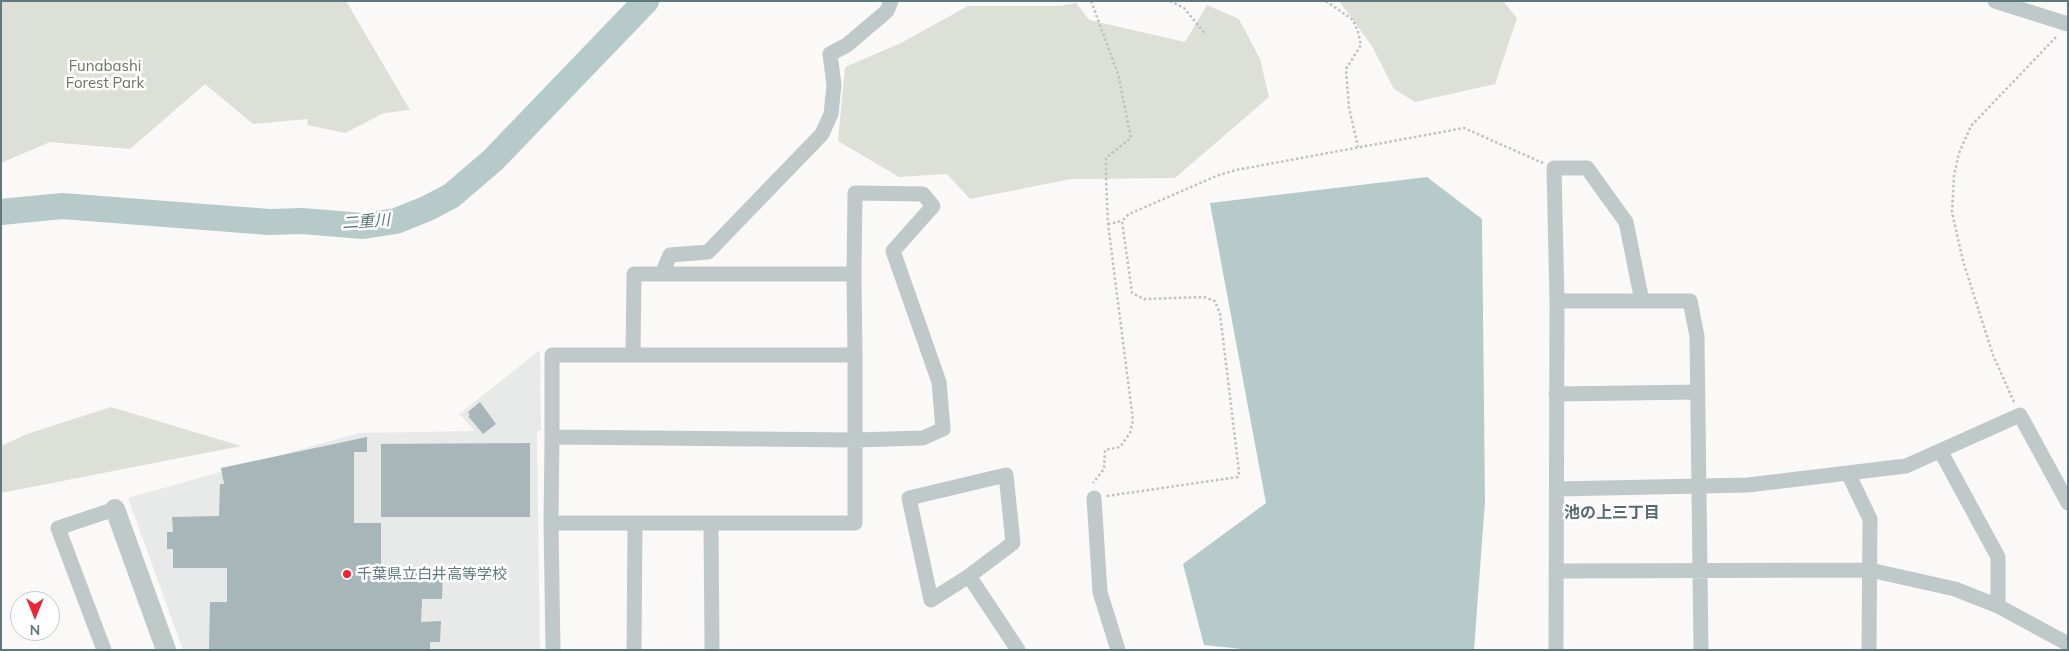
<!DOCTYPE html>
<html>
<head>
<meta charset="utf-8">
<style>
  body { margin:0 }
  #map { position:relative; width:2069px; height:651px; overflow:hidden; background:#faf9f8; font-family:Mulish,sans-serif }
  canvas { display:block }
  .frame { position:absolute; inset:0; border:2px solid #5e797e; pointer-events:none }
  .north { position:absolute; left:10px; top:591px; width:50px; height:50px; box-sizing:border-box; background:#fff; border:1px solid #bfc9cb; border-radius:50%; rotate:180deg; font-size:14px; font-weight:700; line-height:20px; text-align:center; color:#5e797e }
  .north::after { content:''; display:block; margin:auto; width:18px; height:22px; background:#ed2433; clip-path:polygon(50% 0,100% 100%,50% 72%,0 100%) }
</style>
</head>
<body>
<div id="map">
<canvas width="2069" height="651"></canvas>
<div class="frame"></div>
<div class="north">N</div>
</div>
<script>
const ctx = document.querySelector('canvas').getContext('2d');
ctx.lineJoin = 'round';
function fillPath(path, color) { ctx.fillStyle = color; ctx.fill(path, 'evenodd'); }
const poly = rows => new Path2D(rows.map(r => 'M' + r).join(''));
function strokePath(path, color, width, dash) { ctx.strokeStyle = color; ctx.lineWidth = width; ctx.lineCap = dash ? 'butt' : 'round'; ctx.setLineDash(dash || []); ctx.stroke(path); }
function write(font, color, halo, rows, align = 'center') {
  ctx.font = font + ' Mulish,"Noto Sans JP",sans-serif'; ctx.lineWidth = 5; ctx.setLineDash([]); ctx.textBaseline = 'middle'; ctx.strokeStyle = halo; ctx.fillStyle = color; for (const [text, x, y, turn = 0] of rows) {
    ctx.save(); ctx.translate(x, y); ctx.rotate((+turn || 0) * Math.PI / 180); ctx.textAlign = isNaN(turn) ? turn : align; if (halo) ctx.strokeText(text, 0, 0); ctx.fillText(text, 0, 0); ctx.restore();
  }
}
fillPath(poly([
  [540,350,541,430,537,431,540,650,183,650,128,498,359,433,475,431,459,414]
]), '#e8e9e9');
fillPath(poly([
  [1,1,346,1,410,110,384,113,345,133,307,125,308,119,253,124,205,84,130,149,50,142,1,163],
  [1339,1,1503,1,1517,18,1495,84,1415,102,1394,89,1372,46],
  [1076,3,1089,20,1185,42,1207,5,1239,19,1260,59,1269,97,1175,178,1071,179,970,199,947,174,899,177,838,141,845,67,901,43,968,6,1060,6],
  [111,407,241,446,1,493,1,446,27,434]
]), '#dce0d6');
fillPath(poly([
  [1427,177,1482,219,1485,501,1474,650,1251,650,1204,645,1183,564,1266,503,1210,203]
]), '#b6cac9');
strokePath(poly([
  [1,212,62,206,269,222,302,221,363,226,396,221,428,208,451,196,493,160,646,1]
]), '#b6cac9', 26);
fillPath(poly([
  [480,402,496,424,483,434,468,416,470,415,468,412],
  [367,437,367,452,354,452,354,523,381,523,381,571,443,571,442,599,422,599,421,622,441,621,440,642,430,642,430,649,209,649,210,602,227,602,227,568,173,568,173,549,167,549,167,532,173,532,172,517,219,516,220,484,224,484,221,468],
  [530,443,530,517,381,517,381,444]
]), '#a7b6b8');
strokePath(poly([
  [1091,1,1118,74,1131,138,1106,158,1106,178,1108,224,1133,420,1130,433,1120,447,1105,450,1104,469,1093,483],
  [1170,1,1184,8,1206,35],
  [1326,1,1353,20,1358,32,1361,45,1346,69,1349,108,1358,147],
  [1108,224,1122,221],
  [2014,402,1993,355,1963,261,1952,212,1954,175,1959,153,1971,126,2057,36],
  [1107,496,1238,477,1239,472,1220,314,1215,301,1204,297,1144,299,1132,293,1122,221,1129,214,1216,176,1236,170,1464,128,1543,163]
]), '#bdc2c3', 2.5, [2.5, 2.5]);
strokePath(poly([
  [1995,1,2068,24],
  [662,274,670,255,708,252,822,134,831,114,834,85,830,54,847,45,887,11,891,1],
  [1557,301,1690,301,1697,336,1701,650],
  [633,355,634,274,854,274],
  [1556,394,1698,392],
  [552,437,552,355,855,355],
  [1941,452,1998,557,1998,606],
  [1848,473,1870,519,1869,650],
  [1006,475,1013,543,969,576,931,600,909,498,1006,475],
  [1557,489,1748,485,1906,466,2020,415,2068,503],
  [1094,498,1100,592,1118,650],
  [551,523,855,523,855,355,854,274,855,193,923,194,933,206,893,251,939,382,943,429,923,438,855,440,552,437,551,523,553,650],
  [711,523,712,650],
  [1557,571,1870,570,1955,589,1998,606,2068,644],
  [969,576,1018,650],
  [104,650,58,528,115,509],
  [634,650,635,523],
  [1556,650,1557,301,1554,168,1587,168,1626,222,1642,301]
]), '#c0c9ca', 15);
strokePath(poly([
  [115,509,166,650]
]), '#c0c9ca', 20);
for (const [x, y, r, color] of [
  [347,574,5,"#ed2433"]
]) { const dot = new Path2D(); dot.arc(x, y, r, 0, 2 * Math.PI); ctx.fillStyle = color; ctx.fill(dot); strokePath(dot, '#fff', 2); }
write('15px', '#6a765e', '#fff', [
  ["Funabashi",105,66],
  ["Forest Park",105,83]
]);
write('15px', '#5e797e', '#fff', [
  ["千葉県立白井高等学校",357,574]
], 'left');
write('italic 16px', '#597675', '#fff', [
  ["二重川",366,222,-4]
]);
write('bold 16px', '#566b6f', '#fff', [
  ["池の上三丁目",1612,513]
]);
</script>
</body>
</html>
